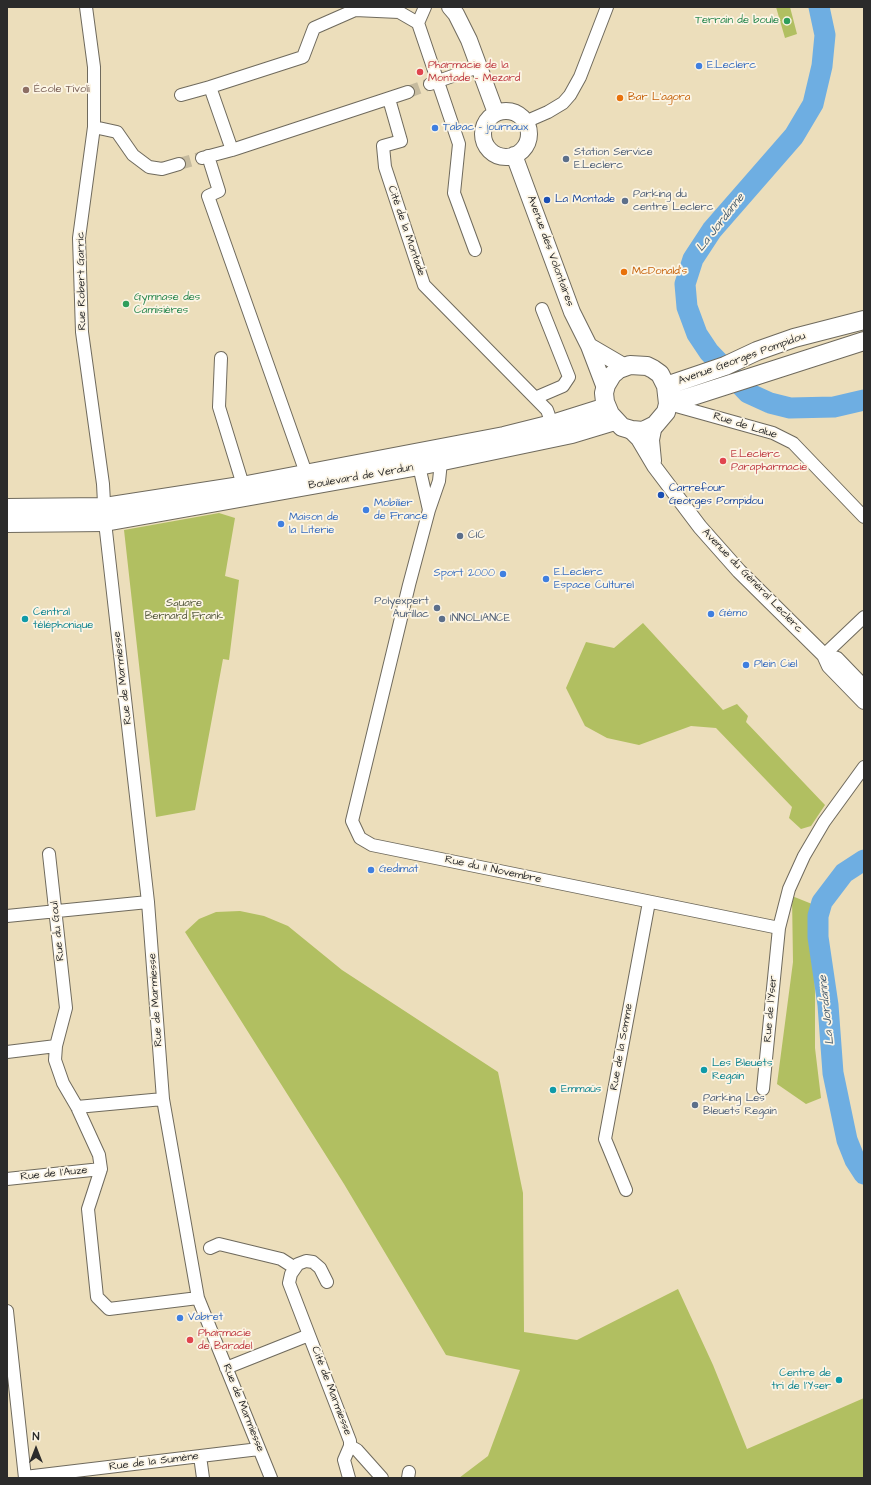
<!DOCTYPE html>
<html>
<head>
<meta charset="utf-8">
<style>
  body { margin:0 }
  #map { position:relative; width:871px; height:1485px; overflow:hidden; background:#ecdebb; font-family:"Architects Daughter",sans-serif }
  canvas { display:block }
  .frame { position:absolute; inset:0; border:8px solid #2b2b2b; pointer-events:none }
  .north { position:absolute; left:16px; top:1429px; width:40px; height:40px; -webkit-text-stroke:3px #fcf5e5; paint-order:stroke; rotate:0deg; font-size:11px; font-weight:700; line-height:16px; text-align:center; color:#2b2b2b }
  .north::after { content:''; display:block; margin:auto; width:14px; height:18px; background:#2b2b2b; clip-path:polygon(50% 0,100% 100%,50% 72%,0 100%) }
</style>
</head>
<body>
<div id="map">
<canvas width="871" height="1485"></canvas>
<div class="frame"></div>
<div class="north">N</div>
</div>
<script>
const ctx = document.querySelector('canvas').getContext('2d');
ctx.lineJoin = 'round';
function fillPath(path, color) { ctx.fillStyle = color; ctx.fill(path, 'evenodd'); }
const poly = rows => new Path2D(rows.map(r => 'M' + r).join(''));
function strokePath(path, color, width, dash) { ctx.strokeStyle = color; ctx.lineWidth = width; ctx.lineCap = dash ? 'butt' : 'round'; ctx.setLineDash(dash || []); ctx.stroke(path); }
function write(font, color, halo, rows, align = 'center') {
  ctx.font = font + ' "Architects Daughter",sans-serif'; ctx.lineWidth = 3.5; ctx.setLineDash([]); ctx.textBaseline = 'middle'; ctx.strokeStyle = halo; ctx.fillStyle = color; for (const [text, x, y, turn = 0] of rows) {
    ctx.save(); ctx.translate(x, y); ctx.rotate((+turn || 0) * Math.PI / 180); ctx.textAlign = isNaN(turn) ? turn : align; if (halo) ctx.strokeText(text, 0, 0); ctx.fillText(text, 0, 0); ctx.restore();
  }
}
fillPath(poly([
  [776,7,790,7,797,34,785,38],
  [219,513,235,518,225,576,239,580,229,660,223,659,195,810,156,817,124,530],
  [643,623,723,710,737,704,748,716,746,722,825,805,811,826,801,829,789,818,792,807,716,728,691,726,639,745,607,738,585,726,566,688,586,642,614,648],
  [792,896,812,904,815,992,815,1048,821,1098,806,1104,777,1084,793,962],
  [240,911,264,916,288,926,342,970,498,1072,523,1193,524,1332,577,1340,678,1289,713,1365,747,1449,864,1398,864,1478,459,1478,488,1456,520,1370,446,1355,344,1184,185,932,199,919,216,912]
]), '#b1bf61');
strokePath(poly([
  [819,7,825,35,822,66,813,104,794,136,712,230,693,259,685,284,687,307,697,334,709,352,748,393,770,403,790,408,834,407,864,400],
  [864,860,844,873,822,902,818,916,818,937,828,1005,833,1073,847,1140,855,1160,864,1174]
]), '#6eaee2', 21);
strokePath(poly([
  [408,92,430,84],
  [179,164,200,158]
]), '#c5ba9e', 12, [12, 6]);
const minor = poly([
  [86,7,94,67,94,127,79,238,82,332,103,484,105,522,148,902,163,1099,198,1298,271,1478],
  [355,7,355,10,399,12,418,23,459,144,454,193,475,250],
  [418,23,425,7],
  [430,84,478,67],
  [181,95,210,87],
  [389,99,401,141,383,146,385,167,424,285,547,410,552,424],
  [525,122,548,112,563,103,570,95,580,77,607,7],
  [94,127,117,132,133,155,149,167,162,169,179,164],
  [232,150,210,87,303,57,314,28,355,10],
  [208,156,219,191,208,196,306,473],
  [202,158,232,150,408,92],
  [221,358,219,407,243,485],
  [535,398,563,386,569,377,542,309],
  [669,404,773,433,793,443,864,517],
  [441,462,439,481,429,510,409,585,352,821,360,838,372,845,779,928,789,889,804,856,824,822,864,767],
  [419,466,429,510],
  [824,655,864,617],
  [49,854,66,1008,56,1046,55,1060,63,1083,77,1107,99,1155,101,1169,88,1209,97,1297,109,1309,198,1298],
  [7,916,148,902],
  [7,1052,56,1046],
  [763,1089,779,928],
  [77,1107,163,1099],
  [7,1179,101,1169],
  [626,1190,605,1139,649,902],
  [210,1248,219,1244,281,1259,295,1268],
  [7,1311,25,1478],
  [309,1335,350,1441,350,1446,344,1460,349,1478],
  [226,1368,309,1335,289,1283,291,1274,298,1264,306,1261,313,1262,320,1268,327,1282],
  [350,1446,357,1450,382,1478],
  [200,1456,203,1478],
  [25,1477,259,1449],
  [408,1478,409,1472]
]);
const tertiary = poly([
  [627,428,638,439,654,466,700,527,739,571,824,655,829,666,864,702],
  [654,461,652,440,655,425],
  [824,655,837,659,864,687]
]);
const secondary = poly([
  [450,7,456,14,469,40,496,113],
  '483 134a23 23 0 1 1 46 0a23 23 0 1 1-46 0Z',
  [514,155,572,312,589,346,605,388],
  [589,346,625,367]
]);
const primary = poly([
  [630,365,647,366,653,369,660,374,666,386,668,404,666,412,655,425,643,431,632,430,622,427,610,414,605,402,604,393,606,385,612,375,619,369,630,365],
  [666,386,725,366,757,351,794,338,864,320],
  [668,404,864,341],
  [7,508,105,507,247,485,504,436,552,424,606,407],
  [7,523,105,522,419,466,572,434,615,421]
]);
strokePath(minor, '#6f6a5d', 14);
strokePath(tertiary, '#6f6a5d', 16);
strokePath(secondary, '#6f6a5d', 18);
strokePath(primary, '#6f6a5d', 20);
strokePath(minor, '#fff', 12);
strokePath(tertiary, '#fff', 14);
strokePath(secondary, '#fff', 16);
strokePath(primary, '#fff', 18);
for (const [x, y, r, color] of [
  [787,21,4,"#2e9e5b"],
  [699,66,4,"#3f7fe0"],
  [420,72,4,"#e0444e"],
  [26,90,4,"#8d6e63"],
  [620,98,4,"#e8710a"],
  [435,128,4,"#3f7fe0"],
  [566,159,4,"#5c6f8a"],
  [547,200,4,"#1a4fb4"],
  [625,201,4,"#5c6f8a"],
  [624,272,4,"#e8710a"],
  [126,304,4,"#2e9e5b"],
  [723,461,4,"#e0444e"],
  [661,495,4,"#1a4fb4"],
  [366,510,4,"#3f7fe0"],
  [281,524,4,"#3f7fe0"],
  [460,536,4,"#5c6f8a"],
  [503,574,4,"#3f7fe0"],
  [546,579,4,"#3f7fe0"],
  [437,608,4,"#5c6f8a"],
  [711,614,4,"#3f7fe0"],
  [25,619,4,"#0f9aa8"],
  [442,619,4,"#5c6f8a"],
  [746,665,4,"#3f7fe0"],
  [371,870,4,"#3f7fe0"],
  [704,1070,4,"#0f9aa8"],
  [553,1090,4,"#0f9aa8"],
  [695,1105,4,"#5c6f8a"],
  [180,1318,4,"#3f7fe0"],
  [190,1340,4,"#e0444e"],
  [839,1380,4,"#0f9aa8"]
]) { const dot = new Path2D(); dot.arc(x, y, r, 0, 2 * Math.PI); ctx.fillStyle = color; ctx.fill(dot); strokePath(dot, '#fcf5e5', 1.5); }
write('11px', '#27864d', '#fcf5e5', [
  ["Terrain de boule",779,21],
  ["Gymnase des",134,298,"left"],
  ["Camisières",134,311,"left"]
], 'right');
write('11px', '#be3a42', '#fcf5e5', [
  ["Pharmacie de la",428,66],
  ["Montade - Mezard",428,79],
  ["E.Leclerc",731,455],
  ["Parapharmacie",731,468],
  ["Pharmacie",198,1334],
  ["de Baradel",198,1347]
], 'left');
write('11px', '#366cbe', '#fcf5e5', [
  ["E.Leclerc",707,66],
  ["Tabac - journaux",443,128],
  ["Mobilier",374,504],
  ["de France",374,517],
  ["Maison de",289,518],
  ["la Literie",289,531],
  ["E.Leclerc",554,573],
  ["Espace Culturel",554,586],
  ["Sport 2000",495,574,"right"],
  ["Gémo",719,614],
  ["Plein Ciel",754,665],
  ["Gedimat",379,870],
  ["Vabret",188,1318]
], 'left');
write('11px', '#785e54', '#fcf5e5', [
  ["École Tivoli",34,90]
], 'left');
write('11px', '#c56008', '#fcf5e5', [
  ["Bar L'agora",628,98],
  ["McDonald's",632,272]
], 'left');
write('11px', '#4e5e75', '#fcf5e5', [
  ["Station Service",574,153],
  ["E.Leclerc",574,166],
  ["Parking du",633,195],
  ["centre Leclerc",633,208],
  ["CIC",468,536],
  ["Polyexpert",429,602,"right"],
  ["Aurillac",429,615,"right"],
  ["INNOLIANCE",450,619],
  ["Parking Les",703,1099],
  ["Bleuets Regain",703,1112]
], 'left');
write('11px', '#164399', '#fcf5e5', [
  ["La Montade",555,200],
  ["Carrefour",669,489],
  ["Georges Pompidou",669,502]
], 'left');
write('11px', '#2b2b2b', '#fcf5e5', [
  ["Cité de la Montade",406,231,71],
  ["Avenue des Volontaires",550,251,70],
  ["Rue Robert Garric",82,281,-91],
  ["Avenue Georges Pompidou",742,359,-20],
  ["Rue de Lalue",745,426,17],
  ["Boulevard de Verdun",361,477,-10],
  ["Avenue du Général Leclerc",752,581,46],
  ["Rue de Marmiesse",123,678,-97],
  ["Rue du 11 Novembre",493,870,12],
  ["Rue du Goul",58,931,-96],
  ["Rue de Marmiesse",156,1000,-94],
  ["Rue de l'Yser",771,1009,-85],
  ["Rue de la Somme",622,1047,-80],
  ["Rue de l'Auze",54,1174,-6],
  ["Cité de Marmiesse",331,1391,69],
  ["Rue de Marmiesse",243,1408,68],
  ["Rue de la Sumène",154,1462,-7]
]);
write('11px', '#53573b', '#fcf5e5', [
  ["Square",184,604],
  ["Bernard Frank",184,617]
]);
write('11px', '#0d838f', '#fcf5e5', [
  ["Central",33,613],
  ["téléphonique",33,626],
  ["Les Bleuets",712,1064],
  ["Regain",712,1077],
  ["Emmaüs",561,1090],
  ["Centre de",831,1374,"right"],
  ["tri de l'Yser",831,1387,"right"]
], 'left');
write('italic 12px', '#42596b', '#fcf5e5', [
  ["La Jordanne",721,223,-52],
  ["La Jordanne",827,1010,-96]
]);
</script>
</body>
</html>
